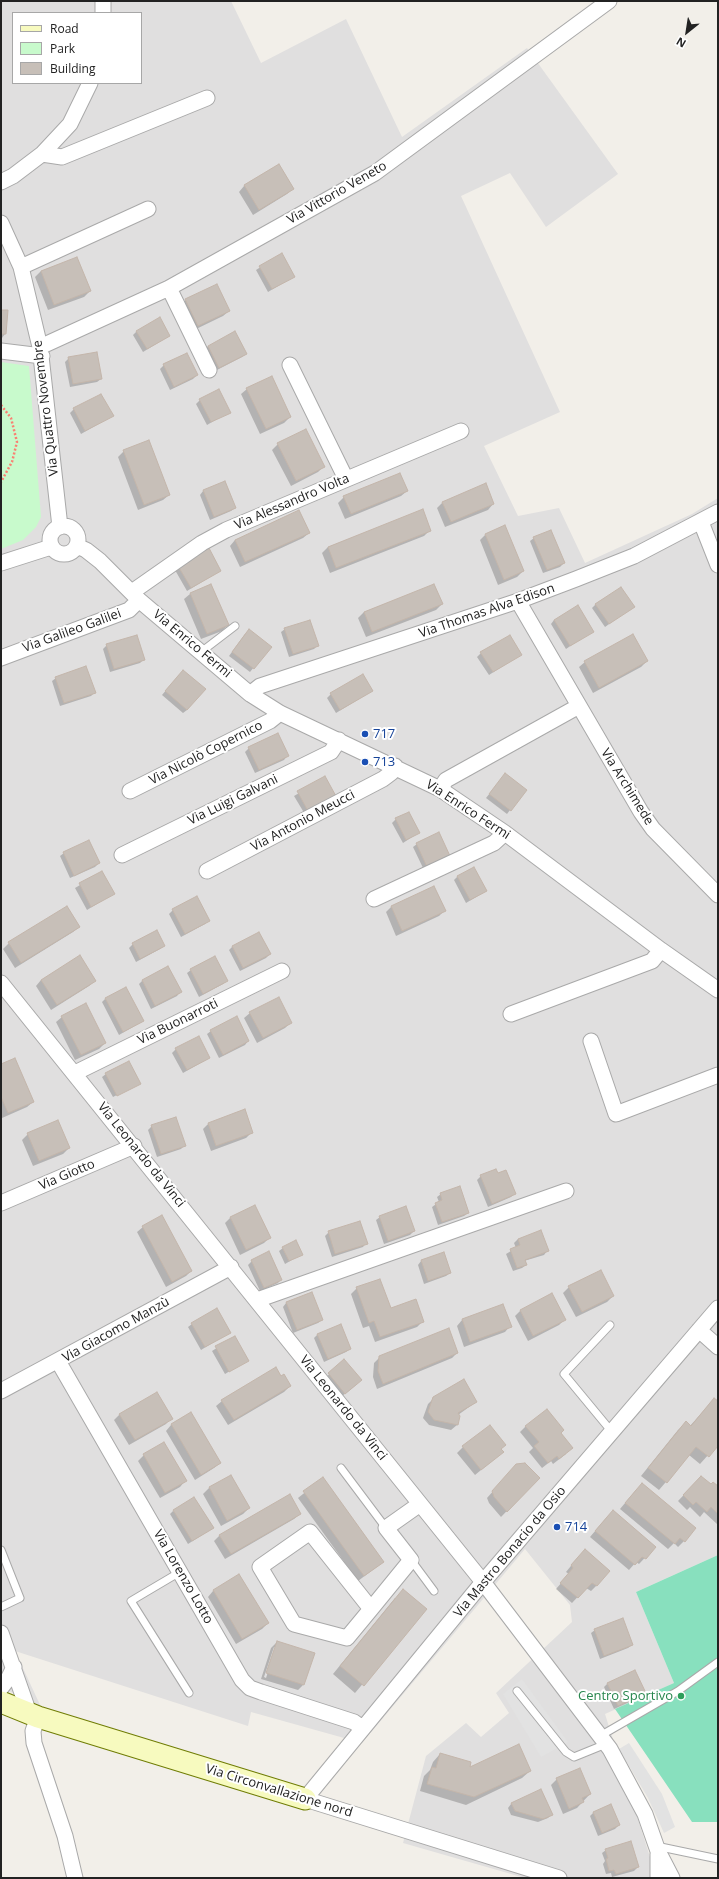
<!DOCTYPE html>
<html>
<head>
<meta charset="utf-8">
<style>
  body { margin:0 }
  #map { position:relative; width:719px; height:1879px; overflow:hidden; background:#f2efe9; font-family:"Open Sans",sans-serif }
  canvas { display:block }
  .frame { position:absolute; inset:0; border:2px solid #222; pointer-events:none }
  .legend { position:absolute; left:12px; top:12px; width:130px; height:72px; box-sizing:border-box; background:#fff; border:1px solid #a7a7a7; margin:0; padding:5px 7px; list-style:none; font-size:12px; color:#222 }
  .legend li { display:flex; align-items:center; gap:8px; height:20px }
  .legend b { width:20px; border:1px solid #a7a7a7 }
  .north { position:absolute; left:667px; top:12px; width:40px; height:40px; -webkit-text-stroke:3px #fff; paint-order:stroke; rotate:210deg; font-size:11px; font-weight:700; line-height:16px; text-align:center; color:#222 }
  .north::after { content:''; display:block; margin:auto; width:14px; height:18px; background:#222; clip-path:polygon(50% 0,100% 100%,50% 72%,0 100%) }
</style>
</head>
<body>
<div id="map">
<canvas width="719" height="1879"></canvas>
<div class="frame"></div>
<ul class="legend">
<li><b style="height:5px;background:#f7fabf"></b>Road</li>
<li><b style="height:11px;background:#c8facc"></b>Park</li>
<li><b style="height:11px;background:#c7bfb8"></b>Building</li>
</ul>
<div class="north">N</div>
</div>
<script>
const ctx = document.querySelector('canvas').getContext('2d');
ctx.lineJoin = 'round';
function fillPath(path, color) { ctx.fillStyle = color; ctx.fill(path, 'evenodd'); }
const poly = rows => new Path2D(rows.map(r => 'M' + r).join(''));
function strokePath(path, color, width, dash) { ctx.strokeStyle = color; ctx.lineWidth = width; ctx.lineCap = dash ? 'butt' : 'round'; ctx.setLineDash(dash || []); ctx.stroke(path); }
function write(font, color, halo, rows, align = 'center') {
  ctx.font = font + ' "Open Sans",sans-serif'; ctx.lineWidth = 4; ctx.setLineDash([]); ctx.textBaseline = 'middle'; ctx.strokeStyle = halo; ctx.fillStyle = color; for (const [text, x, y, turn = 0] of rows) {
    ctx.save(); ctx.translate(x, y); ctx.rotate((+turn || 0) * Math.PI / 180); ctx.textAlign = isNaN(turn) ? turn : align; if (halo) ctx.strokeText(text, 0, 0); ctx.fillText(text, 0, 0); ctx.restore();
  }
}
fillPath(poly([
  [1,1,231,1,261,63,346,19,402,137,527,48,618,174,546,227,510,173,461,196,560,412,484,446,518,516,559,508,585,563,692,514,718,498,718,1555,636,1592,674,1683,605,1714,654,1870,652,1878,525,1878,403,1843,426,1756,466,1723,481,1737,509,1713,496,1693,572,1622,570,1605,525,1549,362,1743,251,1712,248,1726,15,1651,41,1707,1,1687],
  [13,13,141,13,141,83,13,83]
]), '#e0dfdf');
fillPath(poly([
  [1,362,29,366,41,517,36,527,23,540,1,549]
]), '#c8facc');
fillPath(poly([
  [718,1555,718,1822,692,1822,615,1709,674,1683,636,1592]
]), '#88e0be');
fillPath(poly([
  [522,1679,568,1742,541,1757,503,1694],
  [629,1743,662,1794,675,1827,664,1833,648,1798,619,1749]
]), '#e2e2e2');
fillPath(poly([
  [278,165,292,189,287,194,253,215,239,192,244,186],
  [281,254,293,277,268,292,256,270],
  [77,258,90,291,84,297,48,310,35,277,41,271],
  [186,300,229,311,223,316,192,331,180,306],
  [1,311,7,311,5,334,2,338],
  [137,331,169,336,143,352,133,335],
  [208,346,246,354,242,357,215,371,205,350],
  [69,358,101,379,97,382,70,387,65,362],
  [164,365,197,375,193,379,170,390,160,369],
  [247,389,290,417,284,423,260,434,241,394],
  [200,400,229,412,207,425,196,404],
  [74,409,112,416,81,434,70,413],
  [278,444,324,466,318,472,291,486,272,450],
  [124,451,169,495,163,500,138,510,118,457],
  [225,483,235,508,231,511,210,520,200,495,203,491],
  [407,491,401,496,345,519,338,503,344,497],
  [442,503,493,504,488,510,445,527,437,508],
  [422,511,430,530,424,536,330,573,322,553,328,547],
  [309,533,303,538,240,567,230,546,235,540],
  [485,535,523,571,517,577,498,585,480,540],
  [534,538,564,563,560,567,543,573,530,541],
  [179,566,220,571,187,591,175,570],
  [211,585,228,625,222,631,201,639,184,599,190,594],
  [434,585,442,604,436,610,366,637,358,618,364,612],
  [596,604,633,607,605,627,592,608],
  [554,620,592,631,566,649,551,624],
  [285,629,317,646,314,649,289,657,281,632],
  [245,634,270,647,250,672,229,656],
  [107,645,143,660,140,663,110,672,103,649],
  [481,653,520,655,489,675,477,657],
  [647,661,641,667,593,693,579,667,585,662],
  [179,675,187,710,183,713,162,695],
  [56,678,94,693,91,696,60,706,52,681],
  [372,691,336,713,327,698,331,694],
  [249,748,287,756,284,760,255,773,245,752],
  [325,778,306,816,294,796],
  [502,778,510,810,507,814,486,798],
  [396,819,418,833,403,843,392,823],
  [417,844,449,856,424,870,413,847],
  [64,853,99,863,95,867,70,878,60,856],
  [102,872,113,894,87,910,75,888],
  [458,876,486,891,466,903,454,880],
  [434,887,445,910,439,916,396,936,386,912,391,907],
  [173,910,209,920,205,924,181,937,169,914],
  [79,927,73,932,15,968,3,949,9,943],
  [259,933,270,954,266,958,240,971,229,950,232,947],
  [133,944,164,946,160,949,136,962,129,948],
  [168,968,180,992,177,996,151,1009,139,984,142,981],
  [191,970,227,980,223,984,199,997,187,973],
  [41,980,95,980,89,986,51,1010,36,986],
  [105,999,143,1021,119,1035,102,1002],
  [250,1013,291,1022,285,1028,257,1043,244,1018],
  [62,1017,105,1043,99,1049,75,1060,56,1022],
  [211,1031,248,1041,245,1045,219,1058,207,1034],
  [176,1049,209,1058,183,1073,172,1053],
  [1,1065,33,1102,27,1107,2,1118],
  [106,1074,140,1083,113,1097,102,1077],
  [209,1123,252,1132,246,1138,211,1151,203,1129],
  [152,1126,185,1145,181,1149,157,1157,148,1130],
  [28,1134,69,1148,63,1154,33,1166,22,1140],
  [498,1175,515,1193,511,1197,488,1207,477,1180,481,1176],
  [441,1194,468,1213,464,1216,438,1225,432,1207,439,1202,437,1197],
  [255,1206,270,1237,264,1243,240,1255,225,1223,230,1218],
  [380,1217,414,1231,410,1235,384,1244,376,1220],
  [143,1227,191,1271,186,1276,166,1287,137,1232],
  [329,1232,366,1243,363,1247,332,1257,325,1236],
  [540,1232,547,1251,544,1255,524,1261,526,1265,522,1268,513,1271,506,1254,516,1248,514,1243,518,1239],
  [283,1248,302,1254,285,1264,279,1251],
  [443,1254,450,1273,446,1276,424,1284,418,1265,421,1261],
  [252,1261,281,1279,278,1283,260,1291,248,1265],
  [569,1287,613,1296,607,1302,576,1317,563,1293],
  [357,1288,391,1309,423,1321,417,1327,375,1342,369,1326,363,1328,351,1294],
  [311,1293,322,1320,318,1323,293,1333,283,1307,286,1303],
  [521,1310,564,1320,559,1325,528,1341,515,1316],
  [462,1320,510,1326,505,1332,464,1347,457,1326],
  [192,1324,230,1332,201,1350,188,1327],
  [318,1334,350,1349,346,1352,324,1362,314,1338],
  [234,1337,248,1360,225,1374,212,1351],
  [457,1353,452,1358,377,1389,373,1377,374,1363,380,1357],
  [344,1361,357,1384,341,1397,325,1378],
  [281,1377,290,1386,284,1392,228,1425,216,1406,222,1401],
  [434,1398,476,1402,458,1415,457,1425,451,1430,429,1425,423,1418,428,1404],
  [714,1399,718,1402,718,1444,700,1464,689,1455,659,1490,641,1476,678,1430,686,1423,690,1426],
  [191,1413,220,1463,214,1468,195,1480,166,1431,171,1425],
  [120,1414,171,1418,166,1424,129,1445,114,1420],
  [526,1426,560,1433,566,1454,553,1464,551,1461,542,1468,529,1452,533,1448,520,1432],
  [463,1447,500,1449,503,1452,475,1475,457,1453],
  [144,1455,185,1481,180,1487,160,1498,138,1461],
  [511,1471,539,1478,501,1517,489,1503,487,1498],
  [231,1476,249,1508,243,1514,221,1526,203,1494,209,1488],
  [701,1477,711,1486,718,1488,717,1524,704,1512,700,1517,690,1507,687,1510,678,1501],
  [323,1478,383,1562,358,1581,298,1498],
  [636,1490,684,1541,678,1547,674,1543,668,1549,620,1509],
  [173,1511,213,1528,188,1544,170,1514],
  [300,1514,294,1519,225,1559,214,1541,220,1535],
  [607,1517,654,1548,639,1564,636,1562,629,1570,590,1537],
  [579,1556,597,1585,591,1591,586,1588,572,1603,556,1589,569,1574,566,1572],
  [239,1576,268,1623,262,1629,236,1644,208,1597,213,1591],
  [395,1598,426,1609,355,1693,333,1674],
  [595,1630,632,1645,628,1648,600,1659,591,1633],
  [277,1642,303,1685,298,1690,261,1679,271,1648],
  [274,1647,276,1647,266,1678,264,1677],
  [607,1684,643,1691,635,1696,632,1701,614,1709,604,1687],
  [440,1754,468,1769,530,1771,522,1778,466,1805,420,1791,424,1776,430,1770,433,1762],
  [557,1779,590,1794,577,1808,563,1814,551,1785],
  [541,1790,552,1814,548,1818,538,1822,511,1815,508,1808,511,1804],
  [611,1805,619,1825,615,1829,598,1836,590,1816,593,1813],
  [606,1850,638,1867,634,1871,612,1877,611,1873,606,1874,603,1864,605,1861,602,1853]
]), '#0003');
const building = poly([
  [279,164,294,189,259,210,244,185,279,164],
  [282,253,295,277,272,289,259,266,282,253],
  [77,257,91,291,54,305,41,271,77,257],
  [217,284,230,311,198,326,185,299,217,284],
  [1,310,8,310,6,334,1,334,1,310],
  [160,317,170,336,147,349,136,331,160,317],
  [235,331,247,354,219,368,208,346,235,331],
  [97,352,102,379,73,384,68,357,97,352],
  [187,353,198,375,174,387,163,364,187,353],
  [272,376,291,417,266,429,246,388,272,376],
  [219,389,231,413,211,422,199,399,219,389],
  [101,394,114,416,85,431,73,408,101,394],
  [306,429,325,467,296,481,277,443,306,429],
  [149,440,170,495,144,505,123,450,149,440],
  [400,473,408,491,351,514,343,496,400,473],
  [225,481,236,508,214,517,203,490,225,481],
  [486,483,494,504,451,522,442,502,486,483],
  [423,509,431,531,336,568,328,547,423,509],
  [299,510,310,533,245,562,235,540,299,510],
  [505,525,524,571,504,580,485,534,505,525],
  [551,530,565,563,547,570,533,537,551,530],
  [209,548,221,571,191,588,178,566,209,548],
  [211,584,229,625,207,634,190,593,211,584],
  [434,584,443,604,372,632,364,612,434,584],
  [621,587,635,607,609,624,595,604,621,587],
  [578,605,594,632,570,646,554,620,578,605],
  [310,620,319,646,293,654,284,628,310,620],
  [249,629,272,647,254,669,232,652,249,629],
  [633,634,648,661,599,688,584,661,633,634],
  [137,635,145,660,114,669,106,644,137,635],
  [510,635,522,655,493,672,480,652,510,635],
  [86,666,96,693,64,703,55,677,86,666],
  [183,670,206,689,187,710,165,691,183,670],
  [363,674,373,691,340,710,330,693,363,674],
  [278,733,289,756,259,770,248,747,278,733],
  [505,773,527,790,511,811,489,794,505,773],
  [325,776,337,798,309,813,297,791,325,776],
  [409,812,420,833,406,840,395,818,409,812],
  [439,832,450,856,427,867,416,843,439,832],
  [89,840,100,863,74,876,63,852,89,840],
  [474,867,487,891,470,900,457,876,474,867],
  [102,871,115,894,91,907,79,883,102,871],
  [434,886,446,911,402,931,391,906,434,886],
  [197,896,210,921,185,934,172,909,197,896],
  [67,906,80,927,21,963,8,942,67,906],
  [157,930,165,946,140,959,132,943,157,930],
  [259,932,271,954,243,968,232,946,259,932],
  [80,955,96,981,57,1005,41,980,80,955],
  [215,956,228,981,203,994,190,969,215,956],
  [168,966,182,992,155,1006,142,980,168,966],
  [126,987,144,1021,123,1032,105,998,126,987],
  [279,997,292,1023,263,1038,249,1012,279,997],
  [86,1003,106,1043,81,1055,61,1016,86,1003],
  [237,1016,249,1041,223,1055,210,1030,237,1016],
  [199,1036,210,1058,187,1070,175,1048,199,1036],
  [15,1058,34,1102,8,1113,1,1097,1,1064,15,1058],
  [129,1061,141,1084,117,1096,105,1073,129,1061],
  [245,1109,253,1133,216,1146,208,1123,245,1109],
  [176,1117,186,1146,161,1154,151,1125,176,1117],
  [58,1120,70,1148,39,1161,27,1133,58,1120],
  [496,1169,498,1173,506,1170,516,1194,492,1204,480,1175,496,1169],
  [460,1186,469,1213,442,1222,435,1203,442,1200,440,1193,460,1186],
  [255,1205,271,1238,246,1250,230,1217,255,1205],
  [406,1206,415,1231,388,1241,379,1216,406,1206],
  [162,1215,192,1271,172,1282,142,1226,162,1215],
  [360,1221,368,1244,335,1254,328,1231,360,1221],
  [541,1230,549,1251,525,1260,527,1265,517,1268,510,1249,520,1245,518,1239,541,1230],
  [296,1240,303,1255,289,1261,282,1247,296,1240],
  [269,1251,282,1280,264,1288,251,1260,269,1251],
  [444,1252,451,1273,428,1281,421,1260,444,1252],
  [601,1270,614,1296,582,1312,568,1286,601,1270],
  [380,1279,391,1308,416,1299,424,1322,380,1337,374,1321,369,1323,356,1287,380,1279],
  [312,1292,323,1320,297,1330,286,1302,312,1292],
  [552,1293,566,1320,533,1336,520,1310,552,1293],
  [503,1304,512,1327,470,1342,462,1319,503,1304],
  [217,1308,231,1333,205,1347,191,1323,217,1308],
  [341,1324,351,1349,328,1359,317,1334,341,1324],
  [449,1328,458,1353,383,1384,378,1371,379,1356,449,1328],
  [235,1336,249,1361,229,1372,215,1346,235,1336],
  [344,1359,362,1380,345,1394,328,1373,344,1359],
  [276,1367,281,1376,284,1374,291,1386,234,1420,221,1400,276,1367],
  [464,1379,477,1402,458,1413,460,1416,458,1425,434,1420,428,1412,433,1397,464,1379],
  [157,1392,173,1419,135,1440,119,1414,157,1392],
  [714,1398,718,1401,718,1446,709,1457,696,1447,667,1483,648,1468,686,1421,691,1426,714,1398],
  [547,1409,564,1430,561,1433,573,1448,559,1459,557,1456,548,1463,534,1446,539,1442,525,1426,547,1409],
  [191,1412,221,1463,201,1475,171,1424,191,1412],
  [490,1425,506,1445,501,1449,504,1452,481,1470,462,1446,490,1425],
  [164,1442,187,1481,165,1493,143,1454,164,1442],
  [525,1463,540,1478,507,1512,494,1497,492,1491,516,1464,525,1463],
  [231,1475,250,1508,227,1521,209,1487,231,1475],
  [701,1476,711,1484,713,1482,718,1486,718,1514,711,1507,707,1512,696,1502,693,1505,683,1495,701,1476],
  [323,1477,384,1562,364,1576,303,1491,323,1477],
  [642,1483,696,1528,685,1542,680,1538,675,1544,625,1503,642,1483],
  [290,1494,301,1514,231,1554,219,1535,290,1494],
  [194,1497,214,1528,192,1541,173,1510,194,1497],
  [613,1510,656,1547,646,1559,642,1557,635,1565,595,1531,613,1510],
  [585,1549,610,1571,597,1586,592,1583,578,1598,560,1583,573,1568,571,1565,585,1549],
  [239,1574,269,1623,242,1639,213,1590,239,1574],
  [403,1589,427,1609,364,1686,340,1666,403,1589],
  [623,1618,633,1645,604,1656,594,1629,623,1618],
  [277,1641,315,1653,304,1685,266,1673,277,1641],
  [635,1670,645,1691,636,1695,637,1697,618,1706,607,1683,635,1670],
  [519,1744,531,1771,474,1797,427,1784,432,1767,436,1768,440,1753,471,1762,470,1767,519,1744],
  [580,1768,591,1794,582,1798,584,1802,569,1809,556,1778,580,1768],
  [541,1789,553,1815,543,1819,515,1811,511,1803,541,1789],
  [611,1804,620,1825,602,1833,593,1812,611,1804],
  [631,1841,639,1867,616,1874,614,1870,609,1871,606,1859,608,1858,605,1849,631,1841]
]);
fillPath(building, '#c7bfb8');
strokePath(building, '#c4b6ab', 1);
const lane = poly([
  [201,652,235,626],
  [610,1325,564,1374,612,1432],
  [341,1468,386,1528],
  [1,1550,20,1598,1,1607],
  [411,1560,434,1591],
  [180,1572,131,1601,189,1693],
  [517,1691,566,1752,574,1757,606,1744],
  [600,1736,678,1691,718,1662],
  [656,1846,718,1859]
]);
const street = poly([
  [103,13,103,1],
  [42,154,62,157,207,98],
  [1,182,13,176,42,154,70,124,90,83],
  [1,223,21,267,40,347,60,527],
  [21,267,148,209],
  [169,288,209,370],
  [40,347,169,288,375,173,609,1],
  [1,351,42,356],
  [290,365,346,479],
  [701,522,718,565],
  '50 540a14 14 0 1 1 28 0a14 14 0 1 1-28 0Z',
  [77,546,86,550,100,561,139,600,250,694,280,713,440,789,505,833,661,950,718,990],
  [1,563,51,547],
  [132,592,202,543,226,530,461,431],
  [518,601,641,812,653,829,718,895],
  [1,658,129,610,139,600],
  [250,694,260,686,518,601,576,579,634,556,718,512],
  [440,789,446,780,579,706],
  [130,791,270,721,280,713],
  [122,855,331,752,339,740],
  [207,871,383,779,391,773,395,766],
  [374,899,494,843,505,833],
  [1,983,483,1582,610,1749,645,1814,658,1851,672,1878],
  [511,1014,652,961,661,950],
  [591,1041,616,1114,718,1075],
  [75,1073,282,971],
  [1,1203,134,1146],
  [257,1300,566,1191],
  [699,1330,718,1347],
  [58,1361,242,1680,250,1688,261,1692,354,1722,362,1728],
  [1,1391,231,1267],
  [371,1609,310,1532,260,1567,294,1624,347,1638,371,1609,411,1560,386,1528,420,1504],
  [1,1633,29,1713],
  [1,1688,8,1679,14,1667],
  [38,1717,33,1731,34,1743,65,1836,75,1878],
  [658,1854,658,1878],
  [559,1878,305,1799,483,1582,718,1308]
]);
const secondary = poly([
  [1,1702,38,1717,305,1799]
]);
strokePath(lane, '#a9a9a9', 9);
strokePath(street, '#a9a9a9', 17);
strokePath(secondary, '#707d05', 23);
strokePath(poly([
  [1,405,11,418,17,442,12,462,1,482]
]), '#fa8072', 2.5, [2, 2]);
strokePath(lane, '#fff', 7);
strokePath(street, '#fff', 15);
strokePath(secondary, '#f7fabf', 21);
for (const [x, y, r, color] of [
  [365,734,4,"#1a4fb4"],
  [365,762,4,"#1a4fb4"],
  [557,1527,4,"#1a4fb4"],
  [681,1696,4,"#2e9e5b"]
]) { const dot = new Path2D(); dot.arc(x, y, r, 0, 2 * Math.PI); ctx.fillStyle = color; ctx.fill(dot); strokePath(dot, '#fff', 1.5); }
write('13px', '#222', '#fff', [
  ["Via Vittorio Veneto",337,193,-30],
  ["Via Quattro Novembre",46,408,-97],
  ["Via Alessandro Volta",292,502,-23],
  ["Via Thomas Alva Edison",487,611,-19],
  ["Via Galileo Galilei",72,631,-20],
  ["Via Enrico Fermi",192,644,40],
  ["Via Nicolò Copernico",206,753,-27],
  ["Via Archimede",627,787,58],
  ["Via Luigi Galvani",233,800,-26],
  ["Via Enrico Fermi",468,810,33],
  ["Via Antonio Meucci",303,821,-28],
  ["Via Buonarroti",178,1022,-26],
  ["Via Leonardo da Vinci",141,1155,51],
  ["Via Giotto",67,1175,-23],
  ["Via Giacomo Manzù",116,1330,-29],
  ["Via Leonardo da Vinci",343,1408,51],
  ["Via Mastro Bonacio da Osio",510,1552,-50],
  ["Via Lorenzo Lotto",183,1577,60],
  ["Via Circonvallazione nord",279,1791,17]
]);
write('13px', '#164399', '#fff', [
  ["717",373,734],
  ["713",373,762],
  ["714",565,1527]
], 'left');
write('13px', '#27864d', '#fff', [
  ["Centro Sportivo",673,1696]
], 'right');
</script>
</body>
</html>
